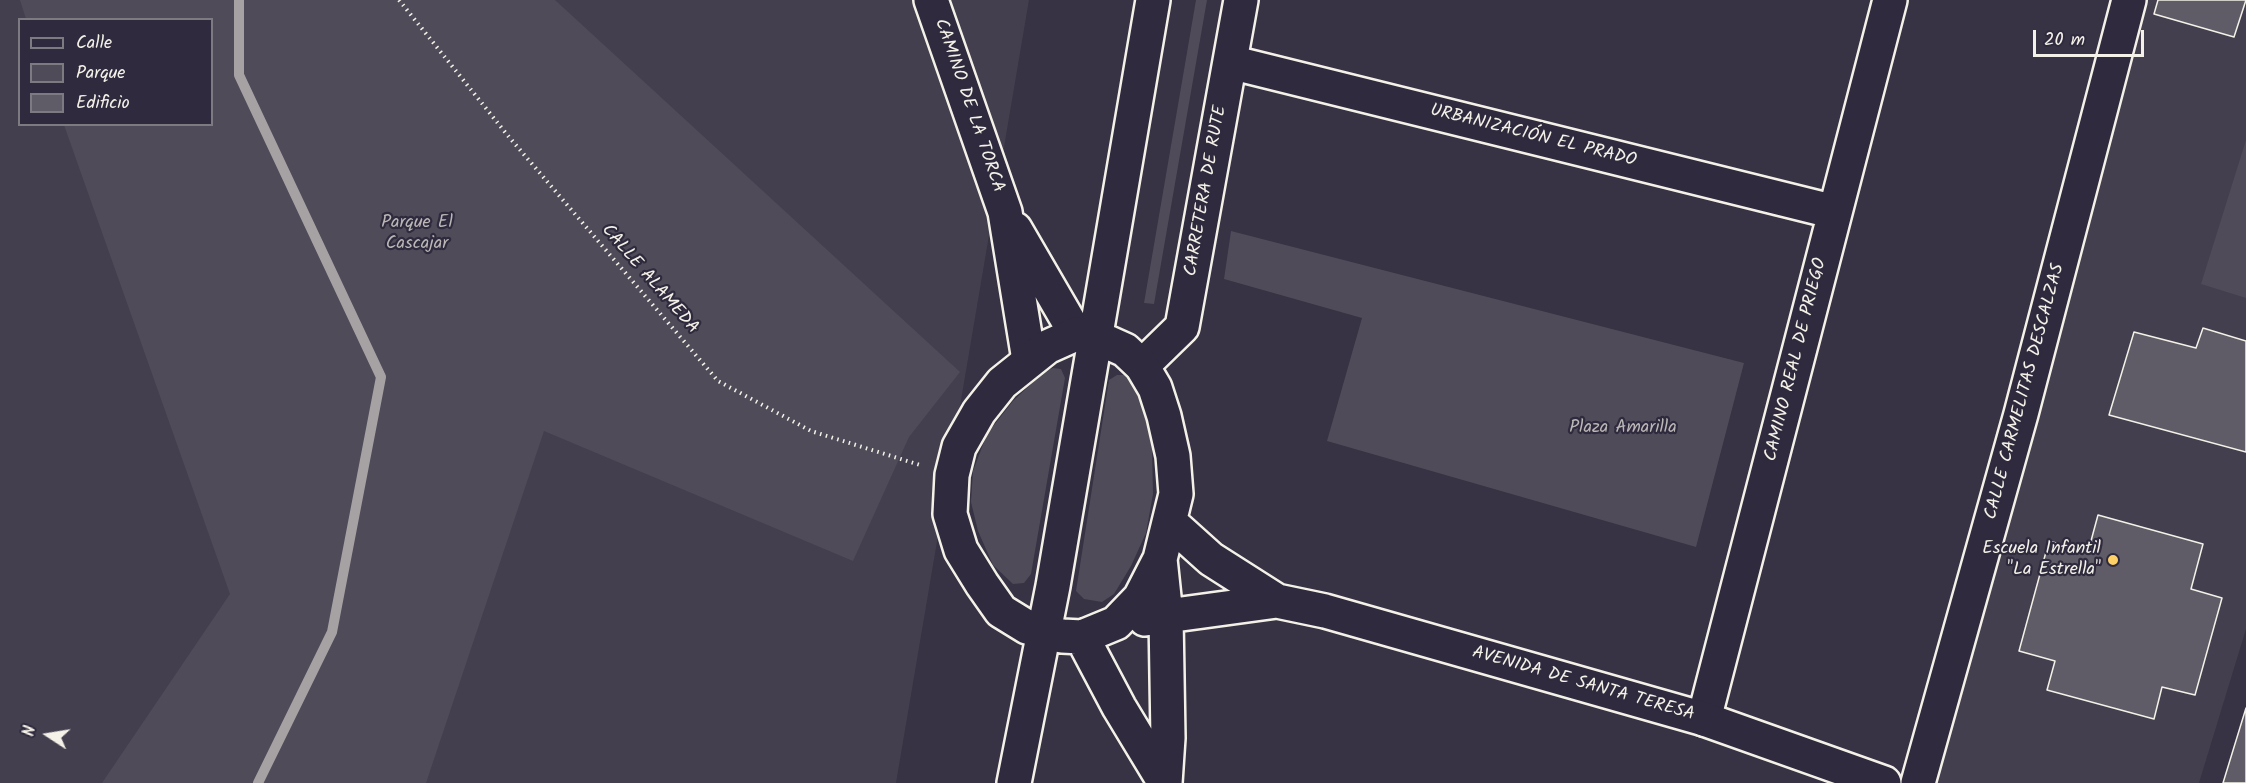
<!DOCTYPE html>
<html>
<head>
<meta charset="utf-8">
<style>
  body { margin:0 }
  #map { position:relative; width:2246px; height:783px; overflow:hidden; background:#373244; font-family:Kalam,sans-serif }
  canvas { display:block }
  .legend { position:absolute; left:18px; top:18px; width:195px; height:108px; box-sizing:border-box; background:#2f2a3d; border:2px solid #7e7a81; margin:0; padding:8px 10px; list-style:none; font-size:18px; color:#f4f1e8 }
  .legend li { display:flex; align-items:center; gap:12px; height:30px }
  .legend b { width:30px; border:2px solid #7e7a81 }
  .north { position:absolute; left:18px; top:705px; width:60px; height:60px; -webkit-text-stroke:4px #2f2a3d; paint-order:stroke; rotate:282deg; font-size:16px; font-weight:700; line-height:24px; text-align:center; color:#f4f1e8 }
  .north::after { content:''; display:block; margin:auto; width:21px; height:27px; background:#f4f1e8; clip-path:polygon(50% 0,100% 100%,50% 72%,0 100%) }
  .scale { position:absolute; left:2033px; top:30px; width:111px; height:27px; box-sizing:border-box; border:3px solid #f4f1e8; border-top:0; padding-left:8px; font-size:18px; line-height:21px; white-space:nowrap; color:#f4f1e8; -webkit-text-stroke:4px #2f2a3d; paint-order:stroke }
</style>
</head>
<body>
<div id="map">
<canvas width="2246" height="783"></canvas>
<ul class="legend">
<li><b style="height:8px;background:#2f2a3d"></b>Calle</li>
<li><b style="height:16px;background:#504b59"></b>Parque</li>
<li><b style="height:16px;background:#5f5c67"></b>Edificio</li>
</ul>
<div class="north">N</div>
<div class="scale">20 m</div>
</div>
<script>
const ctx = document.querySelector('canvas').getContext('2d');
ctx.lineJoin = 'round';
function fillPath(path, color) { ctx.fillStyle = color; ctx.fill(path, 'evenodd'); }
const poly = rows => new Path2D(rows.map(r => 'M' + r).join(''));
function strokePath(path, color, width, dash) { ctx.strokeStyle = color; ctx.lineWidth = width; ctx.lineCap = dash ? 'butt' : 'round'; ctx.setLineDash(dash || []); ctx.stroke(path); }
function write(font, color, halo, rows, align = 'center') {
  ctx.font = font + ' Kalam,sans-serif'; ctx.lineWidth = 4.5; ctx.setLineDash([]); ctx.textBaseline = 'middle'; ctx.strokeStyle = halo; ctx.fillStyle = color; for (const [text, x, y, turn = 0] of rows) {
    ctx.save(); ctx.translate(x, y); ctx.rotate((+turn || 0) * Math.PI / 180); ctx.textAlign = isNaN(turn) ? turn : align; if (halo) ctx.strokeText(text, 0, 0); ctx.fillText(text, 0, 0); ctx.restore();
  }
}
fillPath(poly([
  [0,0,1029,0,896,783,0,783],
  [20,20,212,20,212,124,20,124],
  [2129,0,2246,0,2246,629,2199,783,1918,783]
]), '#433f4e');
fillPath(poly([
  [20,0,555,0,960,372,909,437,853,561,544,431,426,783,102,783,230,594,64,125,212,124,212,20,26,19],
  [1196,0,1207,0,1154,304,1144,303],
  [2246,140,2246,298,2201,284],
  [1231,231,1744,363,1696,547,1327,441,1362,318,1224,279],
  [1053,368,1061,369,1065,378,1031,574,1024,583,1013,584,993,565,978,531,971,502,973,471,987,434,1013,401,1044,372],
  [1117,375,1125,375,1133,383,1144,411,1152,449,1153,494,1146,533,1131,566,1114,594,1102,602,1084,599,1076,591,1109,380]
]), '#504b59');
strokePath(poly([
  [239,0,239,75,381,377,332,632,258,783]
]), '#a6a2a4', 10);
const building = poly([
  [2158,0,2246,0,2234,37,2154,14,2158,0],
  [2203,328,2246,341,2246,452,2109,415,2134,332,2196,348,2203,328],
  [2098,515,2203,544,2191,589,2222,598,2195,695,2162,687,2154,719,2047,690,2055,661,2019,651,2049,541,2088,552,2098,515],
  [2246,708,2246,783,2223,783,2246,708]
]);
fillPath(building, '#5f5c67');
strokePath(building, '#f4f1e8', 1.5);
const minor = poly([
  [931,0,1005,212,1029,360],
  [1230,62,1835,212],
  [1015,229,1076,334],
  [1142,366,1182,327,1241,0],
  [1704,719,1890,0],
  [1918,783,2021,414,2129,0]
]);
const tertiary = poly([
  [1076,334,1096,337,1125,350,1142,366,1155,388,1164,416,1173,456,1176,494,1160,559,1140,598,1116,623,1082,637,1062,636,1027,627,1001,611,982,584,961,550,950,514,952,475,959,447,979,412,1002,383,1047,347,1076,334],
  [1171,523,1211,559,1277,601,1325,611,1704,719,1884,783],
  [1160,559,1166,616,1168,738,1165,783],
  [1145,619,1277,601],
  [1082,637,1119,707,1165,783],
  [1014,783,1053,586,1153,0]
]);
strokePath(minor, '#f4f1e8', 38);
strokePath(tertiary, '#f4f1e8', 38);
strokePath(poly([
  [399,0,509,137,718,381,811,431,920,465]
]), '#f4f1e8', 4, [1.5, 4.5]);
strokePath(minor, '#2f2a3d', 33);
strokePath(tertiary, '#2f2a3d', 33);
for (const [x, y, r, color] of [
  [2113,560,6,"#ffd166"]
]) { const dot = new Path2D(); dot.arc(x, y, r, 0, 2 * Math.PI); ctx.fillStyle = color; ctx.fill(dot); strokePath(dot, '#2f2a3d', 2); }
write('18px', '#f4f1e8', '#2f2a3d', [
  ["CAMINO DE LA TORCA",968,106,71],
  ["URBANIZACIÓN EL PRADO",1533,137,14],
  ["CARRETERA DE RUTE",1207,191,-80],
  ["CALLE ALAMEDA",649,280,49],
  ["CAMINO REAL DE PRIEGO",1797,360,-76],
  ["CALLE CARMELITAS DESCALZAS",2026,392,-75],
  ["AVENIDA DE SANTA TERESA",1583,685,16]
]);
write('18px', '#bbb7b6', '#2f2a3d', [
  ["Parque El",417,224],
  ["Cascajar",417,245],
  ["Plaza Amarilla",1623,429]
]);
write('18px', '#f4f1e8', '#2f2a3d', [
  ["Escuela Infantil",2101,550],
  ["\"La Estrella\"",2101,571]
], 'right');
</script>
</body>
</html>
